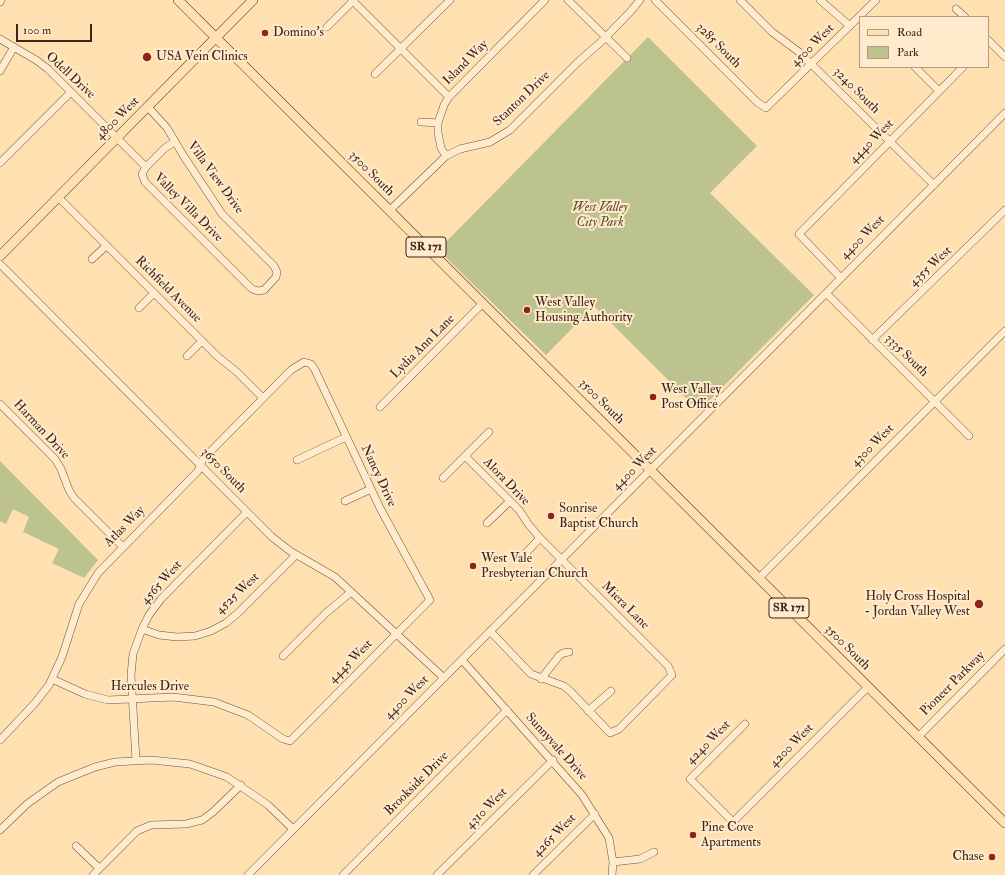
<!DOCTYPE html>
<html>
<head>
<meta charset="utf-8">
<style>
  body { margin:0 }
  #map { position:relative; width:1005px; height:875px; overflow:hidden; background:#ffe0b1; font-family:"IM FELL Double Pica",serif }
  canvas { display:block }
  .legend { position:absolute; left:859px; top:16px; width:130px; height:52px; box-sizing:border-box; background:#ffebcc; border:1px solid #b19b86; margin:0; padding:5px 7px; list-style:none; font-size:12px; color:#3c241c }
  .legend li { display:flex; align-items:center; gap:8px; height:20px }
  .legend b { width:20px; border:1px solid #b19b86 }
  .scale { position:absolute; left:16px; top:24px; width:76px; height:18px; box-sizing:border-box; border:2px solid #3c241c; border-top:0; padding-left:5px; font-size:12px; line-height:14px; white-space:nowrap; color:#3c241c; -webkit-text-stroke:3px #ffebcc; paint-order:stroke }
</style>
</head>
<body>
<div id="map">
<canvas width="1005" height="875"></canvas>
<ul class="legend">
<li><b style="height:5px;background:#ffe0b1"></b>Road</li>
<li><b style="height:11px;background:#bcc38f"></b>Park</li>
</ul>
<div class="scale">100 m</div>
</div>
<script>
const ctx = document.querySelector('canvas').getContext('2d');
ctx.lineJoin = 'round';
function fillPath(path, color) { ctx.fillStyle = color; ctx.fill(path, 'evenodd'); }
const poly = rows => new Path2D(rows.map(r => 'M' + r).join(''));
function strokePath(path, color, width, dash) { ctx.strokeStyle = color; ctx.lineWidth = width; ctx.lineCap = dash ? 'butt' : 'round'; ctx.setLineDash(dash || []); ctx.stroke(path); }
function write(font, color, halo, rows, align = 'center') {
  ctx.font = font + ' "IM FELL Double Pica",serif'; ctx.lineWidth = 4; ctx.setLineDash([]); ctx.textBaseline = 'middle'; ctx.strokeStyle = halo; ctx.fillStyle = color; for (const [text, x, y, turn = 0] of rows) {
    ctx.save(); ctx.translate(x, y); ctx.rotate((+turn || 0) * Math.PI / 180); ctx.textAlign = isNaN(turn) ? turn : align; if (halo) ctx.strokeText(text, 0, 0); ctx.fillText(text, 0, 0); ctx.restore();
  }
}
fillPath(poly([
  [648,37,757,146,710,193,814,295,699,411,594,306,546,355,438,250],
  [0,461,98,560,84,578,52,563,59,549,23,532,29,517,13,509,6,524,0,521]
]), '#bcc38f');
const minor = poly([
  [352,0,449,97],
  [568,0,627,58],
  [655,0,757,102,766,108,876,0],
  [740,0,772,32,799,52,934,185],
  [820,0,850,26],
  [0,2,1,0],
  [956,9,965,17],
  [327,27,354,0],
  [0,39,36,60,48,69,146,167,142,174,145,182,252,289,258,291,264,290,276,277,277,272,274,266,222,214,183,155,167,128,148,107],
  [988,40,1005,57],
  [915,67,939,91],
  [0,71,14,47],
  [375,74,450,0],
  [421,122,438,123],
  [446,156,441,148,438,133,438,123,444,105,449,97,545,0],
  [0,163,71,92],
  [146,167,165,148,174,142],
  [58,197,217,356,237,372,263,398],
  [389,211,446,156,460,149,490,142,510,130,578,62,602,41,631,11,640,0],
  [92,259,106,246],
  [0,264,272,537,290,551,335,577,444,678],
  [841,278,799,234,963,67],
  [826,293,969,436],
  [139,308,154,293],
  [872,340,1005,210],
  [187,356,202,341],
  [0,404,55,459,61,469,69,490,74,498,122,546],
  [380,407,483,303],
  [465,456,519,510,529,525,540,538,668,666,672,675,619,729,610,733,570,691,564,686,531,674,490,631],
  [297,460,346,437],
  [443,478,489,432],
  [345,501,371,489],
  [487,523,510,501],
  [522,557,540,538],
  [759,578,1005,331],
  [142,629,159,635,177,637,195,636,211,631,226,623,238,613,296,555],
  [283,656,326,613,351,592],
  [462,660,582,795,609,838,613,862,612,875],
  [541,679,559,656,563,653,569,652],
  [588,711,611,691],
  [745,724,690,779,733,822,868,687],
  [918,737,1005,649],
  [0,740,35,703,49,685,62,657,79,604,98,573,198,471,203,459,291,370,304,362,311,364,315,370,380,508,430,600,290,741,283,739,248,715,214,702,173,697,108,700,85,694,52,679],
  [136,760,131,675,133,654,142,629,149,615,161,599,247,512],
  [0,830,27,804,58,782,95,767,115,762,151,760,190,764,227,777,268,805,293,829],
  [76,846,99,868],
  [613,862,640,859,654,852],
  [93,875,137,831,151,825,186,824,202,820,213,812,241,785],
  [248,875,1005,113],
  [343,875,507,710],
  [437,875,553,760],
  [533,875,595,814]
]);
const major = poly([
  [178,0,1005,823],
  [0,256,253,0]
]);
strokePath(minor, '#6d5341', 8);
strokePath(major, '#3c241c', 10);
strokePath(minor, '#ffebcc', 7);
strokePath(major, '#ffe0b1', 9);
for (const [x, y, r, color] of [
  [265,33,4,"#8f2418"],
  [147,57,5,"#8f2418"],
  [527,310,4,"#8f2418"],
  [653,397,4,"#8f2418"],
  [551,516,4,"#8f2418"],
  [473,566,4,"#8f2418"],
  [979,604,5,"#8f2418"],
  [693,835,4,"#8f2418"],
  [992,857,4,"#8f2418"]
]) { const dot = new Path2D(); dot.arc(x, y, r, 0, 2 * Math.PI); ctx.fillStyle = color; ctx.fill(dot); strokePath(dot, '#ffebcc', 1.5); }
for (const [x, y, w] of [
  [426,247,40],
  [789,608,40]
]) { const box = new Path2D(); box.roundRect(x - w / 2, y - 10, w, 20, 3); ctx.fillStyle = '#ffebcc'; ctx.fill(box); strokePath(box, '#3c241c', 1); }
write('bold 12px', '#3c241c', null, [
  ["SR 171",426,247],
  ["SR 171",789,608]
]);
write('13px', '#3c241c', '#ffebcc', [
  ["Domino's",273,33],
  ["USA Vein Clinics",156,57],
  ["West Valley",535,303],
  ["Housing Authority",535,318],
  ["West Valley",661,390],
  ["Post Office",661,405],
  ["Sonrise",559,509],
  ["Baptist Church",559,524],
  ["West Vale",481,559],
  ["Presbyterian Church",481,574],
  ["Holy Cross Hospital",970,597,"right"],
  ["- Jordan Valley West",970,612,"right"],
  ["Pine Cove",701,828],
  ["Apartments",701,843],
  ["Chase",984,857,"right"]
], 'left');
write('13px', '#3c241c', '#ffebcc', [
  ["3285 South",718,46,45],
  ["4500 West",813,46,-45],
  ["Island Way",466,63,-45],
  ["Odell Drive",70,76,43],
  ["3240 South",856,91,45],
  ["Stanton Drive",522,99,-44],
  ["4800 West",118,119,-45],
  ["4440 West",872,142,-45],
  ["3500 South",371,174,45],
  ["Villa View Drive",215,178,54],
  ["Valley Villa Drive",188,208,45],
  ["4400 West",863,238,-45],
  ["4355 West",931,267,-43],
  ["Richfield Avenue",168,290,45],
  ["Lydia Ann Lane",423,347,-45],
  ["3335 South",906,356,44],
  ["3500 South",601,402,45],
  ["Harman Drive",41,430,47],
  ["4300 West",873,446,-45],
  ["4400 West",635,469,-45],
  ["3650 South",223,471,45],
  ["Nancy Drive",378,476,65],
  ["Alora Drive",506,482,46],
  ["Atlas Way",125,527,-45],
  ["4565 West",162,583,-48],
  ["4525 West",238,594,-43],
  ["Miera Lane",625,606,45],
  ["3500 South",847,648,45],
  ["4445 West",351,662,-45],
  ["Pioneer Parkway",953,684,-45],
  ["Hercules Drive",150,687],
  ["4400 West",407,698,-45],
  ["4240 West",709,743,-45],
  ["4200 West",792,746,-45],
  ["Sunnyvale Drive",556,747,48],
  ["Brookside Drive",417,784,-45],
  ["4310 West",487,809,-45],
  ["4265 West",555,836,-45]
]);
write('italic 13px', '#5c4c39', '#ffebcc', [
  ["West Valley",600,208],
  ["City Park",600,223]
]);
</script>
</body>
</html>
